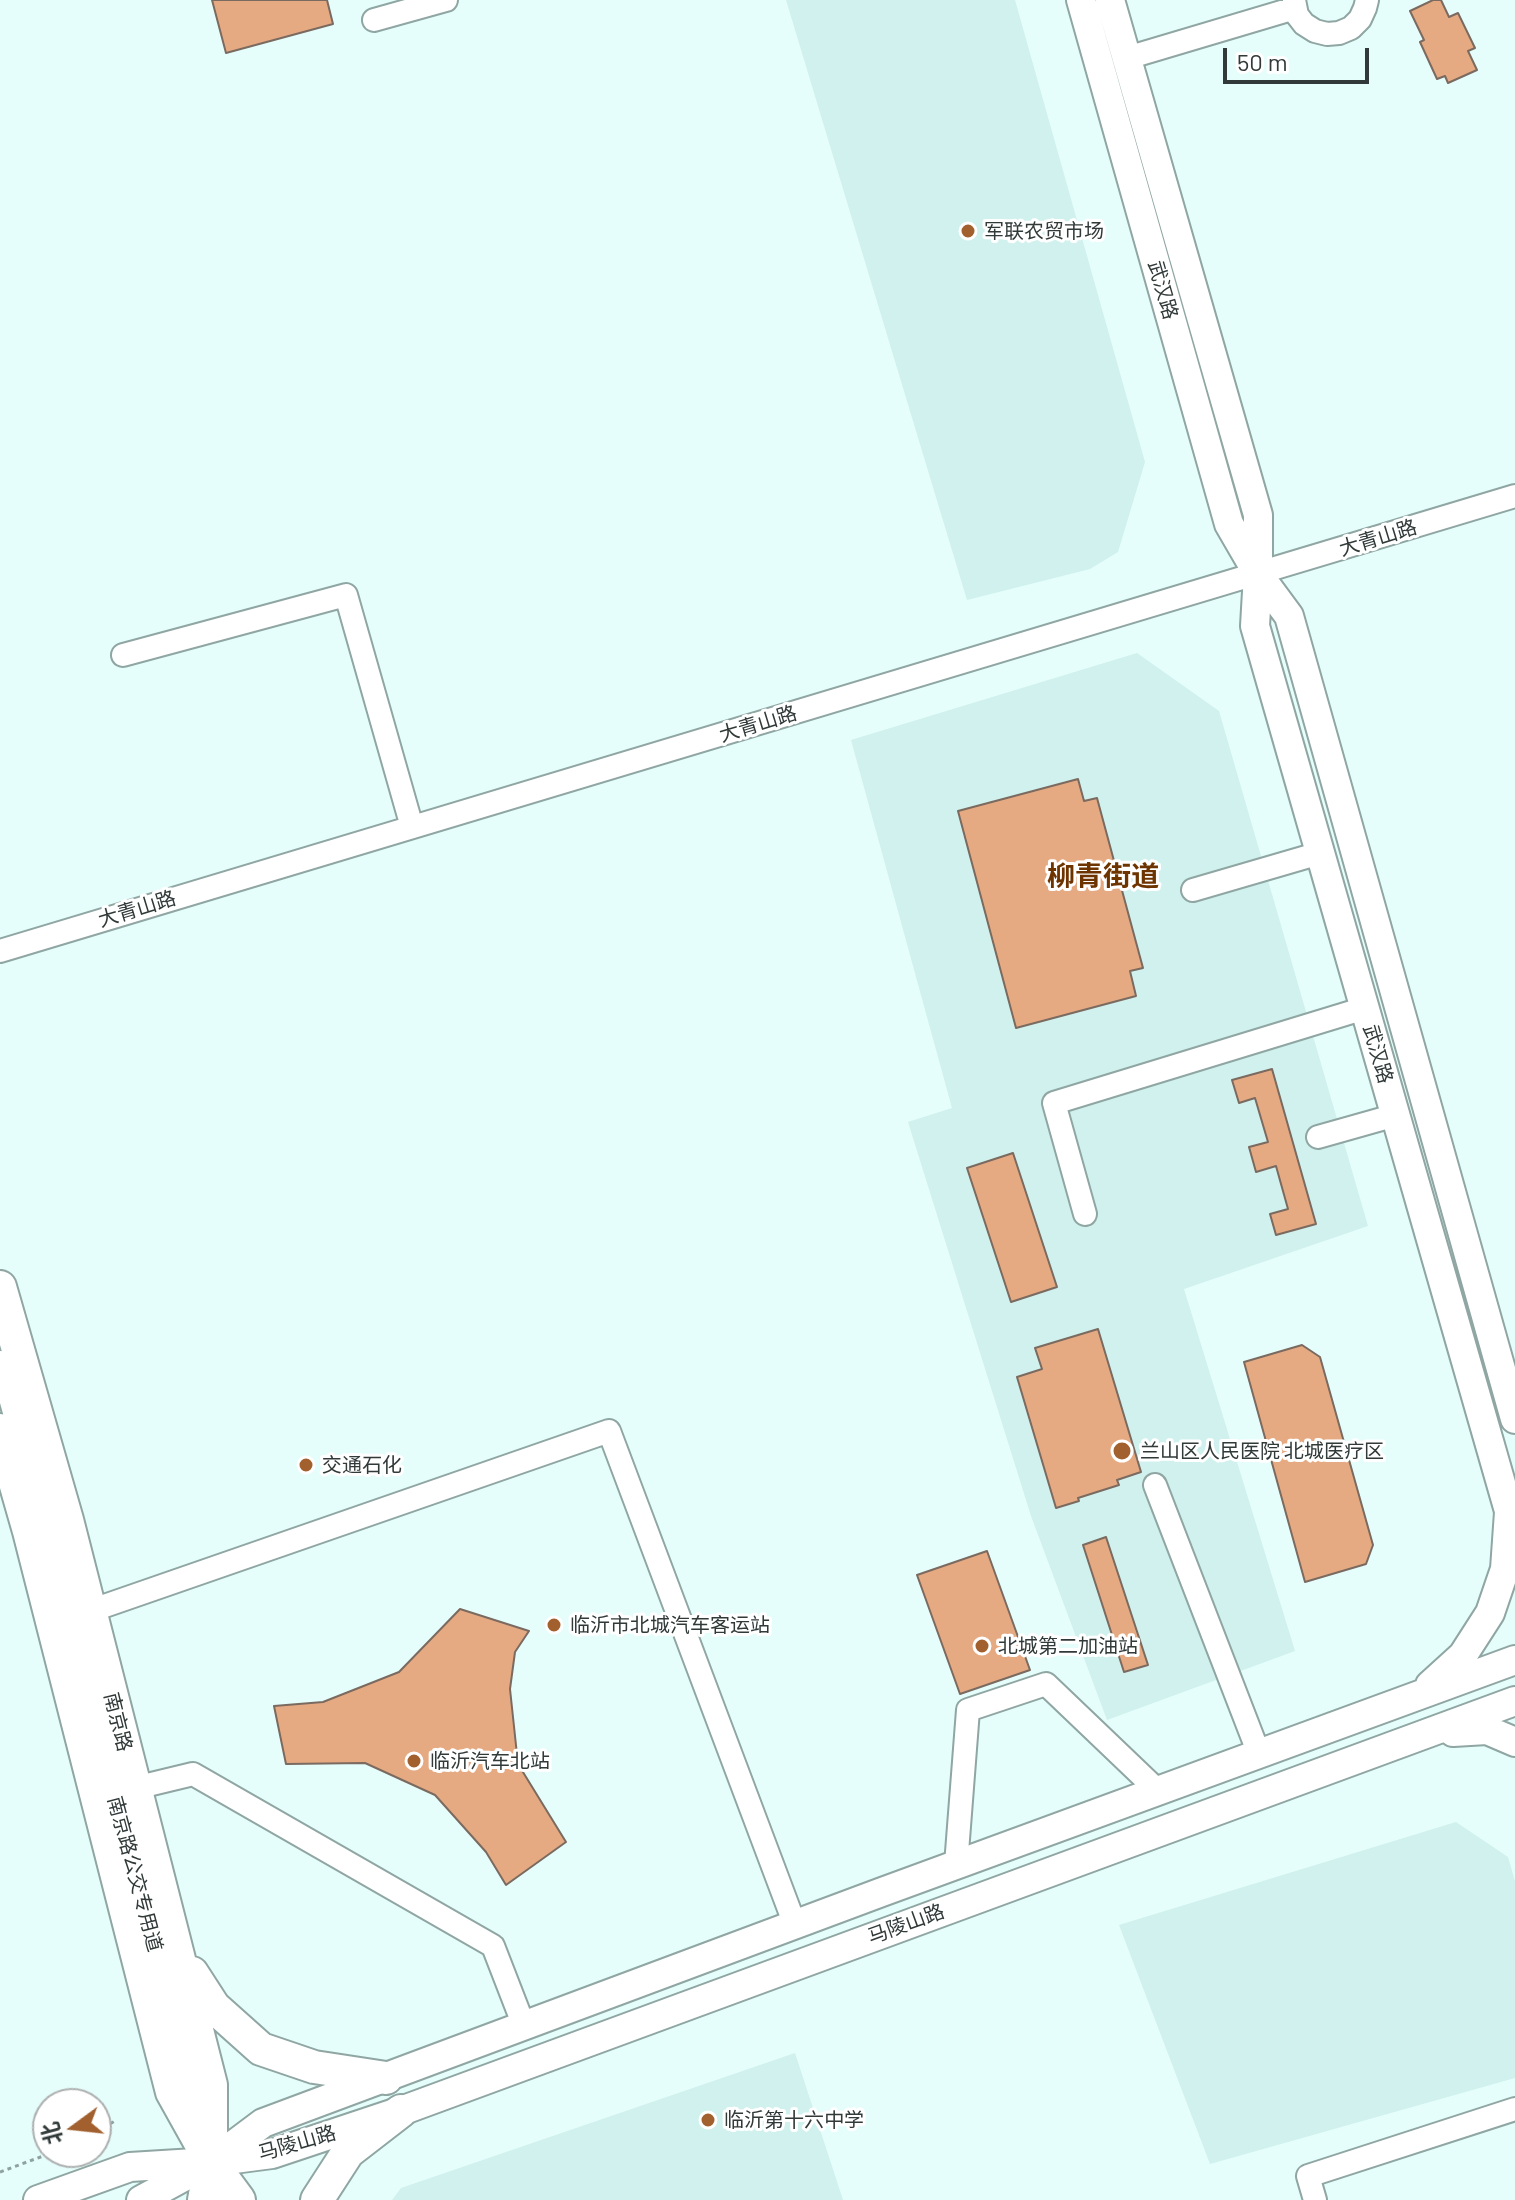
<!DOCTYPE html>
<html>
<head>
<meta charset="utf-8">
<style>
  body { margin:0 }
  #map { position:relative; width:1515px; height:2200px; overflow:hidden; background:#e5fefb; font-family:Barlow,"Noto Sans SC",sans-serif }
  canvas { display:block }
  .north { position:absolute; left:32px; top:2088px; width:80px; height:80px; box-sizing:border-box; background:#fff; border:2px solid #adb0b0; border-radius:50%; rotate:255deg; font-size:22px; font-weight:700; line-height:32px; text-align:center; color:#313a39 }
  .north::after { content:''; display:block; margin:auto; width:28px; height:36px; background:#a2602e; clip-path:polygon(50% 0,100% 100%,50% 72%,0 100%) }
  .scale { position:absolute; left:1223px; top:48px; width:146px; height:36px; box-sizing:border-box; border:4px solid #313a39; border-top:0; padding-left:10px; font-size:24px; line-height:28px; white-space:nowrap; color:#313a39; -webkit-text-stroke:6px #fff; paint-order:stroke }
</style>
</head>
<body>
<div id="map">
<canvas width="1515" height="2200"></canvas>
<div class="north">北</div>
<div class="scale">50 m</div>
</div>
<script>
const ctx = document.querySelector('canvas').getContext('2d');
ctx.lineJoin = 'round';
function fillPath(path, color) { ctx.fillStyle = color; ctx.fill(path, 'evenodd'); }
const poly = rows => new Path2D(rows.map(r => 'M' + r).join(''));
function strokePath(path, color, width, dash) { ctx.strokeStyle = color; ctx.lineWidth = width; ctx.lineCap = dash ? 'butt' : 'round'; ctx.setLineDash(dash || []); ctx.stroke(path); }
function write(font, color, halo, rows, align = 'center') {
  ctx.font = font + ' Barlow,"Noto Sans SC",sans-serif'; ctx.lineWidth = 6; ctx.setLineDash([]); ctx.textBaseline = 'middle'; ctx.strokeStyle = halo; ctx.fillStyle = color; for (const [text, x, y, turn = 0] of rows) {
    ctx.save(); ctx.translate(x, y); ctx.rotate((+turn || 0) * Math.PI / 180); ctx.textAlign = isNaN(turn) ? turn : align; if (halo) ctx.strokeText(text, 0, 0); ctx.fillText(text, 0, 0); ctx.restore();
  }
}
fillPath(poly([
  [786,0,1015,0,1145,462,1118,552,1090,569,967,600],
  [1137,653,1219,711,1368,1226,1184,1289,1295,1651,1107,1720,1031,1516,908,1122,952,1108,851,740],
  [1456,1822,1508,1857,1515,1881,1515,2078,1210,2164,1119,1925],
  [795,2053,843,2200,392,2200,401,2188]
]), '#d0f1ed');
const building = poly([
  [212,0,327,0,333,24,226,53,212,0],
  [1433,0,1441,0,1449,17,1458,13,1475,48,1468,51,1477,70,1448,83,1445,76,1437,79,1420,42,1424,40,1410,11,1433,0],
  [1078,779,1084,801,1097,798,1143,968,1130,971,1136,996,1016,1028,958,811,1078,779],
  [1272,1069,1316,1224,1276,1235,1270,1214,1288,1209,1276,1166,1256,1172,1249,1147,1268,1142,1255,1098,1239,1103,1232,1080,1272,1069],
  [1013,1153,1057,1287,1011,1302,967,1168,1013,1153],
  [1098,1329,1141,1472,1117,1480,1119,1485,1078,1498,1079,1501,1056,1508,1017,1377,1042,1369,1035,1348,1098,1329],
  [1302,1345,1320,1357,1373,1545,1366,1564,1305,1582,1244,1362,1302,1345],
  [1106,1537,1148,1665,1124,1672,1083,1545,1106,1537],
  [987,1551,1030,1670,960,1694,917,1575,987,1551],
  [460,1609,529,1631,515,1652,510,1689,518,1764,566,1842,506,1885,486,1852,435,1795,365,1763,286,1764,274,1706,323,1702,399,1672,460,1609]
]);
fillPath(building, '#e6aa83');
strokePath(building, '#7a6a60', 2);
const minor = poly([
  [1294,0,1297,15,1304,24,1315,31,1327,34,1339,33,1351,28,1360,19,1365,8,1367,0],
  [374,20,446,0],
  [1127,58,1295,8],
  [123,655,346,595,412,827],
  [1193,890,1320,853],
  [0,951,1515,496],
  [1318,1137,1396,1115],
  [1085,1214,1054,1103,1365,1008],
  [0,1362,41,1509,201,2126],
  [1155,1485,1259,1754],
  [90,1611,609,1431,795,1925],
  [135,1788,193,1774,493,1946,524,2026],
  [956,1865,968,1710,1046,1684,1158,1791],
  [1315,2200,1308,2176,1515,2109]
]);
const major = poly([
  [1081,0,1229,524,1258,574,1289,616,1515,1419],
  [1110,0,1258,515,1258,574,1255,626,1515,1532],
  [1430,1685,1463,1655,1490,1613,1505,1569,1509,1512],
  [1453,1732,1487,1730,1515,1742],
  [38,2200,130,2167,211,2162,272,2154,401,2111,1515,1701],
  [141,2200,211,2162,263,2123,882,1892,1515,1660]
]);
const highway = poly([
  [0,1287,67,1520,211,2085,211,2162,204,2200],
  [0,1430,29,1531,172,2092,211,2162,239,2200],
  [192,1973,214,2007,261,2049,314,2067,386,2078],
  [317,2200,348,2152,401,2111]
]);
strokePath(minor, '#8fa6a3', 26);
strokePath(major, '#8fa6a3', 32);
strokePath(highway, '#8fa6a3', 36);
strokePath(poly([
  [96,2131,117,2120],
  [0,2172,54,2152]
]), '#90a2a0', 3, [4, 4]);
strokePath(minor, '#fff', 22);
strokePath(major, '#fff', 28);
strokePath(highway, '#fff', 32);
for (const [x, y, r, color] of [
  [968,231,8,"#a2602e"],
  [1122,1451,10,"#a2602e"],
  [306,1465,8,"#a2602e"],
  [554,1625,8,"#a2602e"],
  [982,1646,8,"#a2602e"],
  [414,1761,8,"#a2602e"],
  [708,2120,8,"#a2602e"]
]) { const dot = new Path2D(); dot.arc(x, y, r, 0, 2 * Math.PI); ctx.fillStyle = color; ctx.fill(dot); strokePath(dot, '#fff', 3); }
write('20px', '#313a39', '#fff', [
  ["军联农贸市场",984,231],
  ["兰山区人民医院 北城医疗区",1140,1451],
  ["交通石化",322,1465],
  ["临沂市北城汽车客运站",570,1625],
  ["北城第二加油站",998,1646],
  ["临沂汽车北站",430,1761],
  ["临沂第十六中学",724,2120]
], 'left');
write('20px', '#313a39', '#fff', [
  ["武汉路",1163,290,74],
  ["大青山路",1378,538,-17],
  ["大青山路",758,724,-17],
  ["大青山路",137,909,-17],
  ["武汉路",1378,1054,74],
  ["南京路",118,1722,76],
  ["南京路公交专用道",135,1874,75],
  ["马陵山路",906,1924,-20],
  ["马陵山路",297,2143,-16]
]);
write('bold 28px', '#6e3400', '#fff', [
  ["柳青街道",1103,877]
]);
</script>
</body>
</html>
